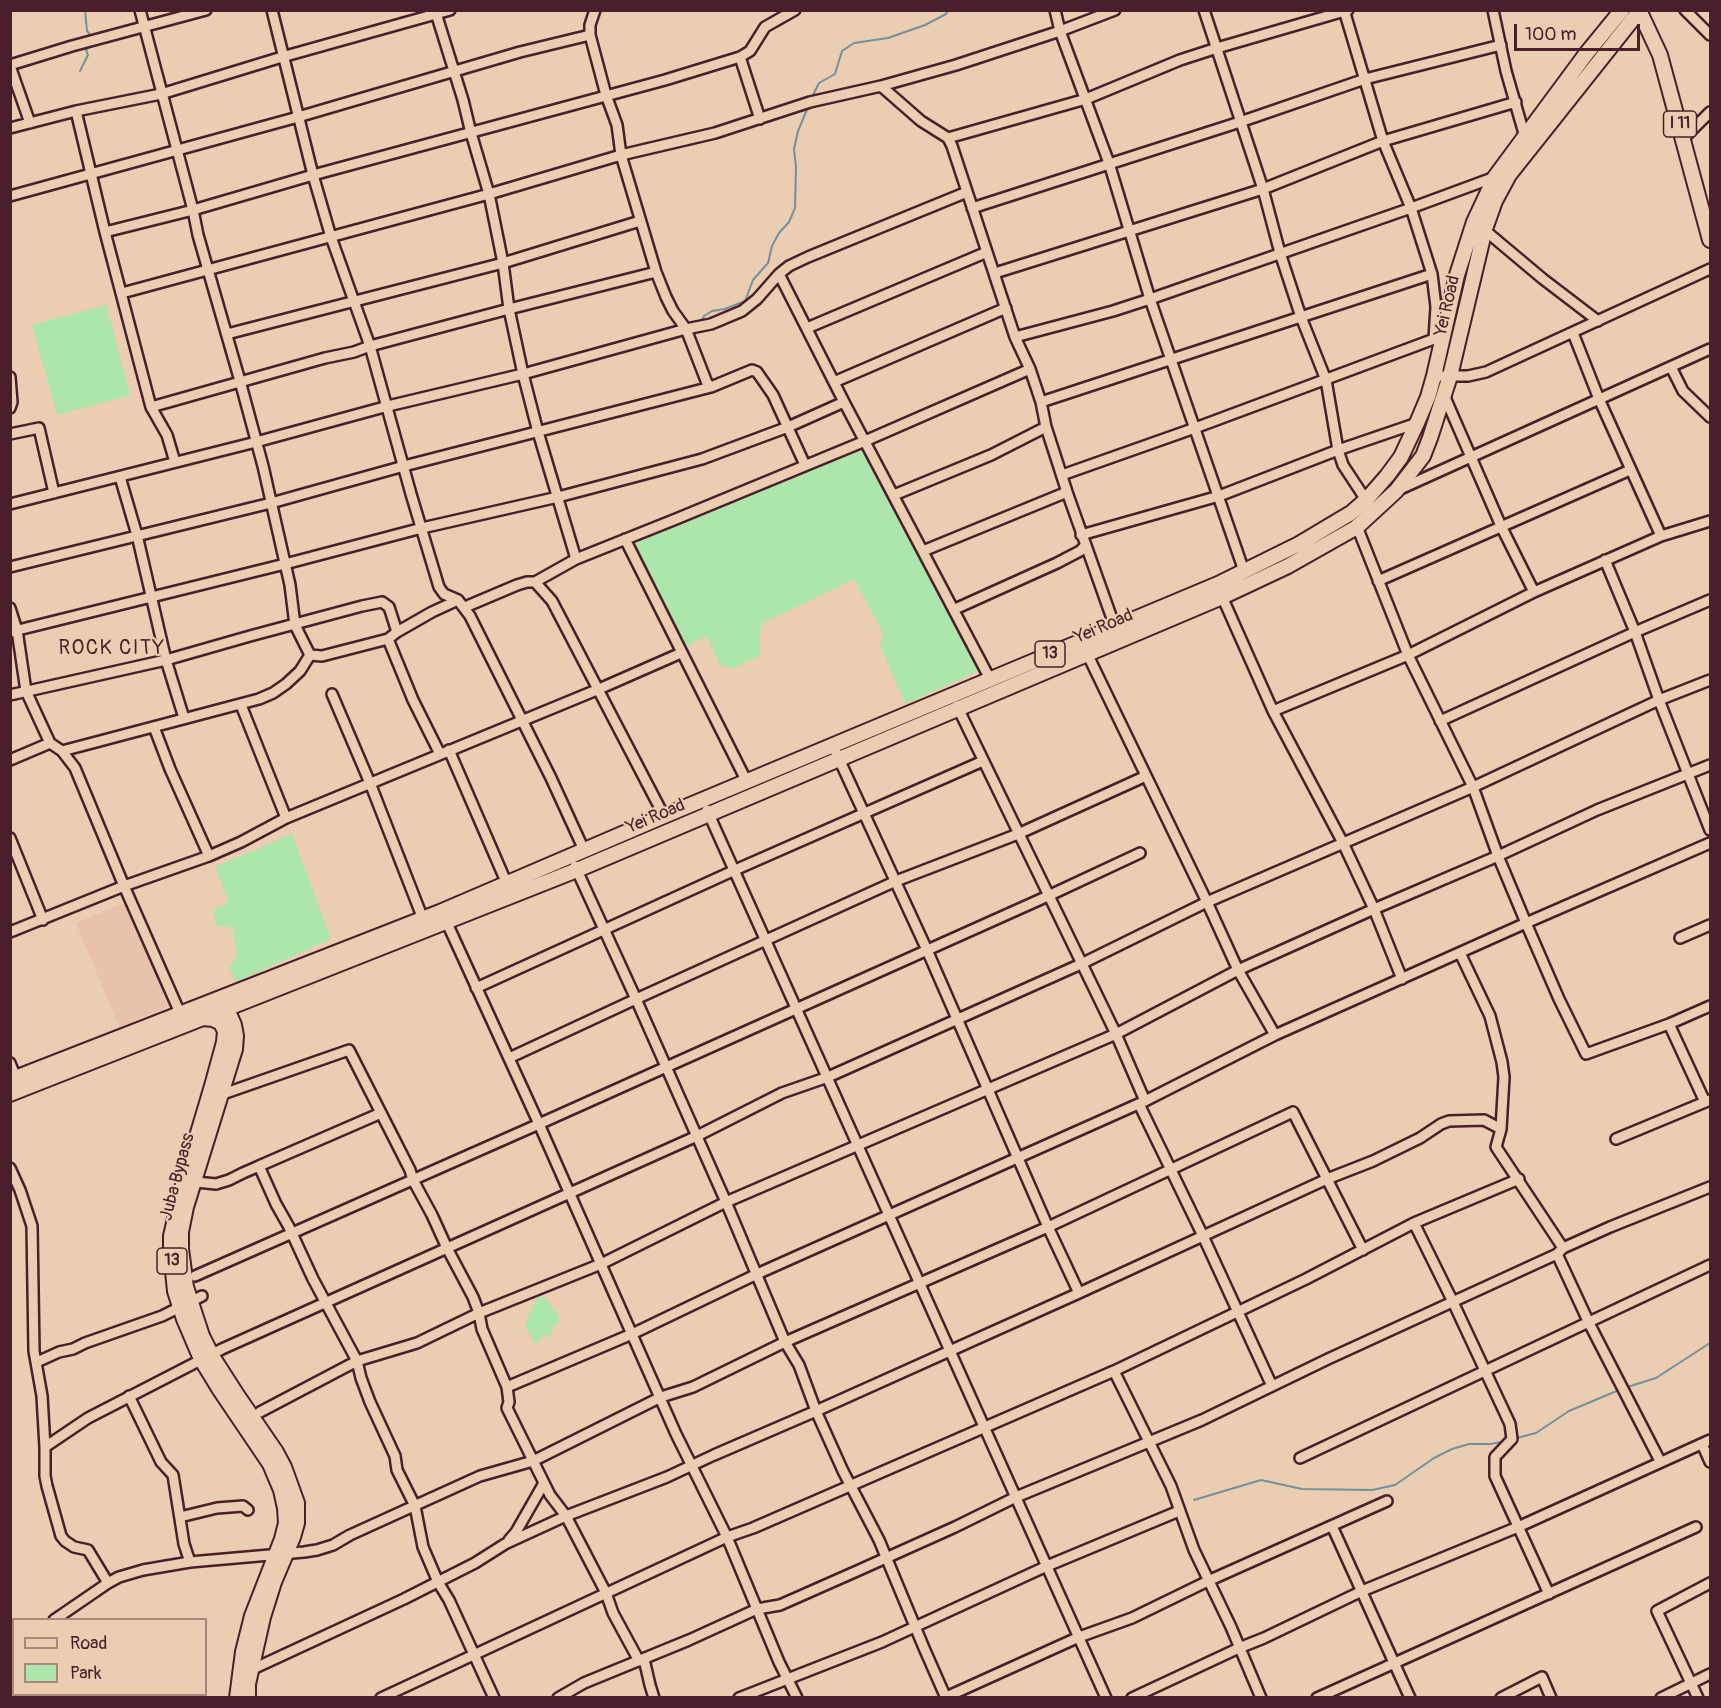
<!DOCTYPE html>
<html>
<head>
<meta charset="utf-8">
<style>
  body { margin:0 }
  #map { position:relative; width:1721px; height:1708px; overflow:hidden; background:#ebcdb1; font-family:Pangolin,sans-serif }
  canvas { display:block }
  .frame { position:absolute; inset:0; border:12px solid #4a1f2b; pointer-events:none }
  .legend { position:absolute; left:12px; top:1618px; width:195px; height:78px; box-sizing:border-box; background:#ebcdb1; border:2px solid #ab877b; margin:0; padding:8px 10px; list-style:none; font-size:18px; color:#4a1f2b }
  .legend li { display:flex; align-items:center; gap:12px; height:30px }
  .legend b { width:30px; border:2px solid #ab877b }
  .scale { position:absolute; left:1514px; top:24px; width:126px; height:27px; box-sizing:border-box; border:3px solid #4a1f2b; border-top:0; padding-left:8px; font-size:18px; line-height:21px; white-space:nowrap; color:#4a1f2b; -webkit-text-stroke:4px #ebcdb1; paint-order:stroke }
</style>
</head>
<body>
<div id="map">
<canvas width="1721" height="1708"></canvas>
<div class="frame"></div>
<ul class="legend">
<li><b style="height:8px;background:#ebcdb1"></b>Road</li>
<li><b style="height:16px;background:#ace6ab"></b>Park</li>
</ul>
<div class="scale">100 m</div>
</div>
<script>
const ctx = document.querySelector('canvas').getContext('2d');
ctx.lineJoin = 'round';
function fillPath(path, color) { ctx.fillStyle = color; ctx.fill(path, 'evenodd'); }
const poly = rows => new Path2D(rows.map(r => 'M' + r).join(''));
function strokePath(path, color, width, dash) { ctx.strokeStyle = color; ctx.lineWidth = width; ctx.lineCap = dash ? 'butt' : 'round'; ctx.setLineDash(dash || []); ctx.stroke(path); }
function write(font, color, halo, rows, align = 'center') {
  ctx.font = font + ' Pangolin,sans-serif'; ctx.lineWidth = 4.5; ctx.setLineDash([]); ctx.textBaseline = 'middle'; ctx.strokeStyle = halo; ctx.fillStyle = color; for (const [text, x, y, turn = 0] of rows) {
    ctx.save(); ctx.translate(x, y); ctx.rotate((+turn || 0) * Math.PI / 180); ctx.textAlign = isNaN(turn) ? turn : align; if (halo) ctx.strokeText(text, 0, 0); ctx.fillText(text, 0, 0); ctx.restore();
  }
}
fillPath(poly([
  [126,902,169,1006,119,1027,76,923]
]), '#e9c2ac');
fillPath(poly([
  [106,305,130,395,57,415,32,325],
  [862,445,978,671,905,704,880,645,883,633,854,579,761,624,759,656,733,668,721,666,706,636,684,648,631,544],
  [292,834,331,939,236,982,229,967,237,955,233,927,216,926,213,910,229,902,215,867],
  [539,1296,544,1296,558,1315,559,1322,553,1326,551,1335,541,1337,537,1344,535,1343,525,1326,531,1309]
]), '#ace6ab');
strokePath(poly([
  [85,10,87,31,92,37],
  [80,71,88,55,86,50,91,45],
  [811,99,819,83,835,74,842,51,854,43,888,38,925,25,946,14,948,10],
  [700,323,704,316,712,311,725,309,745,301,753,280,768,263,772,246,779,233,789,222,795,208,796,167,794,149,798,131,808,107],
  [1624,1388,1656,1378,1710,1343],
  [1513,1439,1536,1433,1569,1411,1619,1390],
  [1194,1500,1261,1480,1302,1489,1372,1490,1395,1485,1434,1458,1452,1449,1469,1444,1491,1444,1505,1441]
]), '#73919f', 2);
const street = poly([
  [140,10,193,210,198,235,240,381,263,466,290,585,295,625,310,655,322,656,388,639,397,632,432,612,458,600],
  [272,10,313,175,331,237,370,346,411,494,439,587,444,594,458,600,470,616,551,778,584,850],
  [435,10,463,100,471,133,489,194,503,263,509,309,523,374,538,432,576,559],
  [595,10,590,25,590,35,606,95,617,125,621,155,656,272,666,297,673,311,686,329,707,383,711,387,752,370,757,372,773,395,805,465],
  [1055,10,1060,31,1109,163,1150,299,1244,571],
  [1204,10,1263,189,1280,253,1301,317,1326,380,1338,450,1343,465,1366,500],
  [1344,10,1383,141,1411,208,1432,274,1436,307,1434,339],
  [1493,10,1506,71,1525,137],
  [1685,10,1710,35],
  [740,57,760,119],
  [10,65,72,46,206,10],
  [10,66,30,123],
  [881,86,921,121,948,138,952,146,1015,337,1030,369,1041,402,1046,427,1067,492,1115,627],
  [76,111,105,232,151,407,167,435,175,462],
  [10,128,76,111,161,94,282,57,450,10],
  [948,138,1086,99,1180,60,1217,48,1348,10],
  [1684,138,1710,112],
  [10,196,298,117,520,52,590,35],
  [972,208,1240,122,1365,79,1501,45],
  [1481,227,1543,279,1598,321],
  [105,232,193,210,313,175,665,80,740,57,750,51,765,27,795,10],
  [995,273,1263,189,1383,141,1516,102],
  [779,274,844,402,990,679],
  [122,293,489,194,621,155,715,133,810,102,881,86,956,65,1060,31,1115,10],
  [807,328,987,252],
  [1573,333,1599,399,1661,536],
  [227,334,503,263,640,221],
  [1015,337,1113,311,1150,299,1411,208,1495,177],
  [1671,367,1683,391,1710,417],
  [1434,376,1468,376,1486,372,1710,269],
  [10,377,12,402,10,408],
  [834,382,1006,308],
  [1444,395,1501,526,1534,592],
  [1041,402,1432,274],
  [151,407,325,358,354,352,370,346,509,309,656,272],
  [10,434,39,428,54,493],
  [1062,475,1195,428,1434,339,1442,337],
  [120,477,137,535,166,660,184,718],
  [1398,490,1710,349],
  [894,495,991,455,1046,427],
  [10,504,256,442,388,406,523,374,686,329,711,324,742,311,757,299,779,274,789,266,808,257,967,192],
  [1356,524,1408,655,1473,787,1498,856,1526,923,1559,999,1586,1054,1669,1024,1710,1006],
  [1081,535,1219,496,1338,450,1417,423],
  [625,539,747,782],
  [923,551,1067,492],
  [1605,560,1635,632,1659,700,1710,830],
  [10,567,271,503,404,466,711,387],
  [1378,581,1630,470],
  [535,582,576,559,676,519,865,441,1030,369],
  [1220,592,1273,711,1343,843,1374,909,1402,979],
  [465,607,517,585,527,582,535,582,552,601,664,816],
  [10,608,17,630,26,691,50,743,62,751,75,768,124,886,180,1013],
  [955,609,1057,563,1080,551,1085,546],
  [10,632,285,564,422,528,558,497,702,459,788,427,844,402],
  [388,639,413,700,440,754],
  [1081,641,1207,902,1238,970,1275,1035],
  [332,694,370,783,423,919],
  [10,695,166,660,250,636,362,606,382,602,389,607,397,632],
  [241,705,286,818],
  [957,706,1116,1034,1145,1101],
  [1273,711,1408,655,1534,592,1661,536,1710,521],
  [1440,721,1635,632,1710,600],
  [154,727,170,769,209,856],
  [833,746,927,950,1048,1227,1079,1293],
  [449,750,507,884],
  [62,751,259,699,273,693,286,684,300,671,310,655],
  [10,760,50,743],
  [707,810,1106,1698],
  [10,838,43,920],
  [447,923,539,1124,676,1434,727,1537,779,1662,797,1698],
  [10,932,124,886,209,856,241,842,286,818,599,689,681,653],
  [1680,938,1710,925],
  [1460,953,1490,1016,1502,1062,1504,1077,1501,1129,1496,1147,1563,1248],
  [476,988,735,870,983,761],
  [1669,1024,1705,1102],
  [509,1058,636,999,575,866],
  [10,1063,16,1078],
  [223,1094,349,1050,410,1170,413,1180,432,1215,447,1248,473,1297,479,1313,482,1329,507,1387,509,1402,507,1408,550,1495,566,1516,606,1593,613,1613,639,1661],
  [1139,1104,1203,1236,1272,1386],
  [1616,1139,1710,1100],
  [259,1166,381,1113],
  [10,1168,20,1190,32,1226,34,1351,42,1396,45,1447],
  [196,1182,216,1184,229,1180,243,1173,259,1166,276,1204,289,1227,313,1279,357,1361,361,1378,370,1402,395,1456,397,1470,415,1506,423,1547,438,1582,449,1600,494,1698],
  [1414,1223,1453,1302,1510,1424,1512,1439,1495,1457,1495,1476,1549,1594],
  [1557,1254,1589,1323,1660,1461],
  [195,1276,539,1124,1048,896,1140,853],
  [37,1362,59,1352,73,1349,85,1343,162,1316,202,1296],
  [1114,1371,1171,1486,1194,1550,1231,1627,1261,1698],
  [507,1387,632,1334,757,1274,1145,1101,1275,1035,1526,923,1710,843],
  [129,1396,161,1462,173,1475,184,1544,190,1562],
  [260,1412,357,1361,417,1343,479,1313,601,1264,726,1202,1116,1034,1238,970,1374,909,1498,856,1597,810,1710,765],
  [1702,1444,1710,1462],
  [1300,1458,1710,1265],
  [180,1517,217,1508,243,1506,248,1510],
  [1332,1526,1410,1698],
  [509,1540,516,1532,544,1483],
  [108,1583,88,1550,74,1547,65,1541,61,1536,47,1486,45,1476,45,1447,88,1418,222,1349,697,1136,782,1093,828,1077,1081,964,1207,902,1473,787,1659,700,1710,680],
  [54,1620,108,1583,119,1577,143,1570,190,1562,304,1552,317,1550,333,1545,350,1535,480,1476,533,1461,661,1397,693,1387,785,1342,1048,1227,1293,1112,1363,1250],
  [644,1659,650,1685,654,1698],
  [253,1669,404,1599,475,1563,505,1544,566,1516,667,1477,714,1455,816,1411,1079,1293,1327,1179,1373,1161,1420,1138,1441,1124,1449,1121,1484,1120,1501,1129],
  [381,1698,727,1537,753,1528,1114,1371,1306,1279,1414,1223,1519,1179],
  [558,1698,584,1683,689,1640,757,1609,780,1605,857,1571,955,1527,1016,1497,1202,1420,1328,1359,1557,1254,1563,1248,1610,1227,1710,1187],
  [739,1698,882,1642,1047,1566,1179,1511],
  [944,1698,1079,1637,1132,1618,1208,1581,1387,1501],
  [946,1698,924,1648,879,1540,843,1471,816,1411,799,1365,785,1342,726,1202,636,999,896,881,1018,834,1146,776],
  [1132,1698,1239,1648,1264,1638,1362,1591,1518,1527,1710,1440],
  [1317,1698,1696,1527],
  [1501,1698,1542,1677,1551,1698],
  [1661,1698,1710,1674],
  [1698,1698,1657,1611,1710,1583]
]);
const primary = poly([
  [1639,10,1660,55,1710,240],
  [205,1004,440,912,664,816,1218,584,1299,544,1351,513,1366,500,1387,476,1401,457,1417,423,1428,397,1434,376,1457,275,1474,222,1495,177,1586,54,1622,10],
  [203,1018,577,870,1222,597,1288,566,1357,527,1396,491,1423,456,1430,438,1450,376,1485,229,1495,201,1509,175,1640,10],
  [10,1080,205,1004,218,1006,225,1010,231,1018,234,1025,236,1036,235,1049,186,1207,181,1232,181,1249,186,1287,202,1336,212,1356,237,1395,276,1452,284,1467,297,1503,297,1523,293,1537,274,1582,263,1617,248,1684,248,1698],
  [10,1094,203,1018,213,1019,221,1023,225,1031,224,1042,212,1086,184,1180,171,1236,171,1251,175,1291,184,1319,201,1359,220,1390,270,1464,281,1490,285,1508,286,1523,282,1539,252,1616,243,1652,237,1698]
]);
strokePath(street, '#4a1f2b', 14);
strokePath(primary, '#4a1f2b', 18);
strokePath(street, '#ebcdb1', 9);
strokePath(primary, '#ebcdb1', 14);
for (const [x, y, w] of [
  [1680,124,33],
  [1050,654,30],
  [172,1261,30]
]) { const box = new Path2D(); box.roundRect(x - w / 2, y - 13, w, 26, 4.5); ctx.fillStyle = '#ebcdb1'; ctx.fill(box); strokePath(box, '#4a1f2b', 1.5); }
write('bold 16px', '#4a1f2b', null, [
  ["I 11",1680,124],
  ["13",1050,654],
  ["13",172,1261]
]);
write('18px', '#4a1f2b', '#ebcdb1', [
  ["Yei Road",1448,306,-77],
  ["Yei Road",1104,627,-23],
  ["Yei Road",656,817,-23],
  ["Juba Bypass",178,1177,-75]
]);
ctx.letterSpacing = '1.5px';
write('20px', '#4a1f2b', '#ebcdb1', [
  ["ROCK CITY",112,649]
]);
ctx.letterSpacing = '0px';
</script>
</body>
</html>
